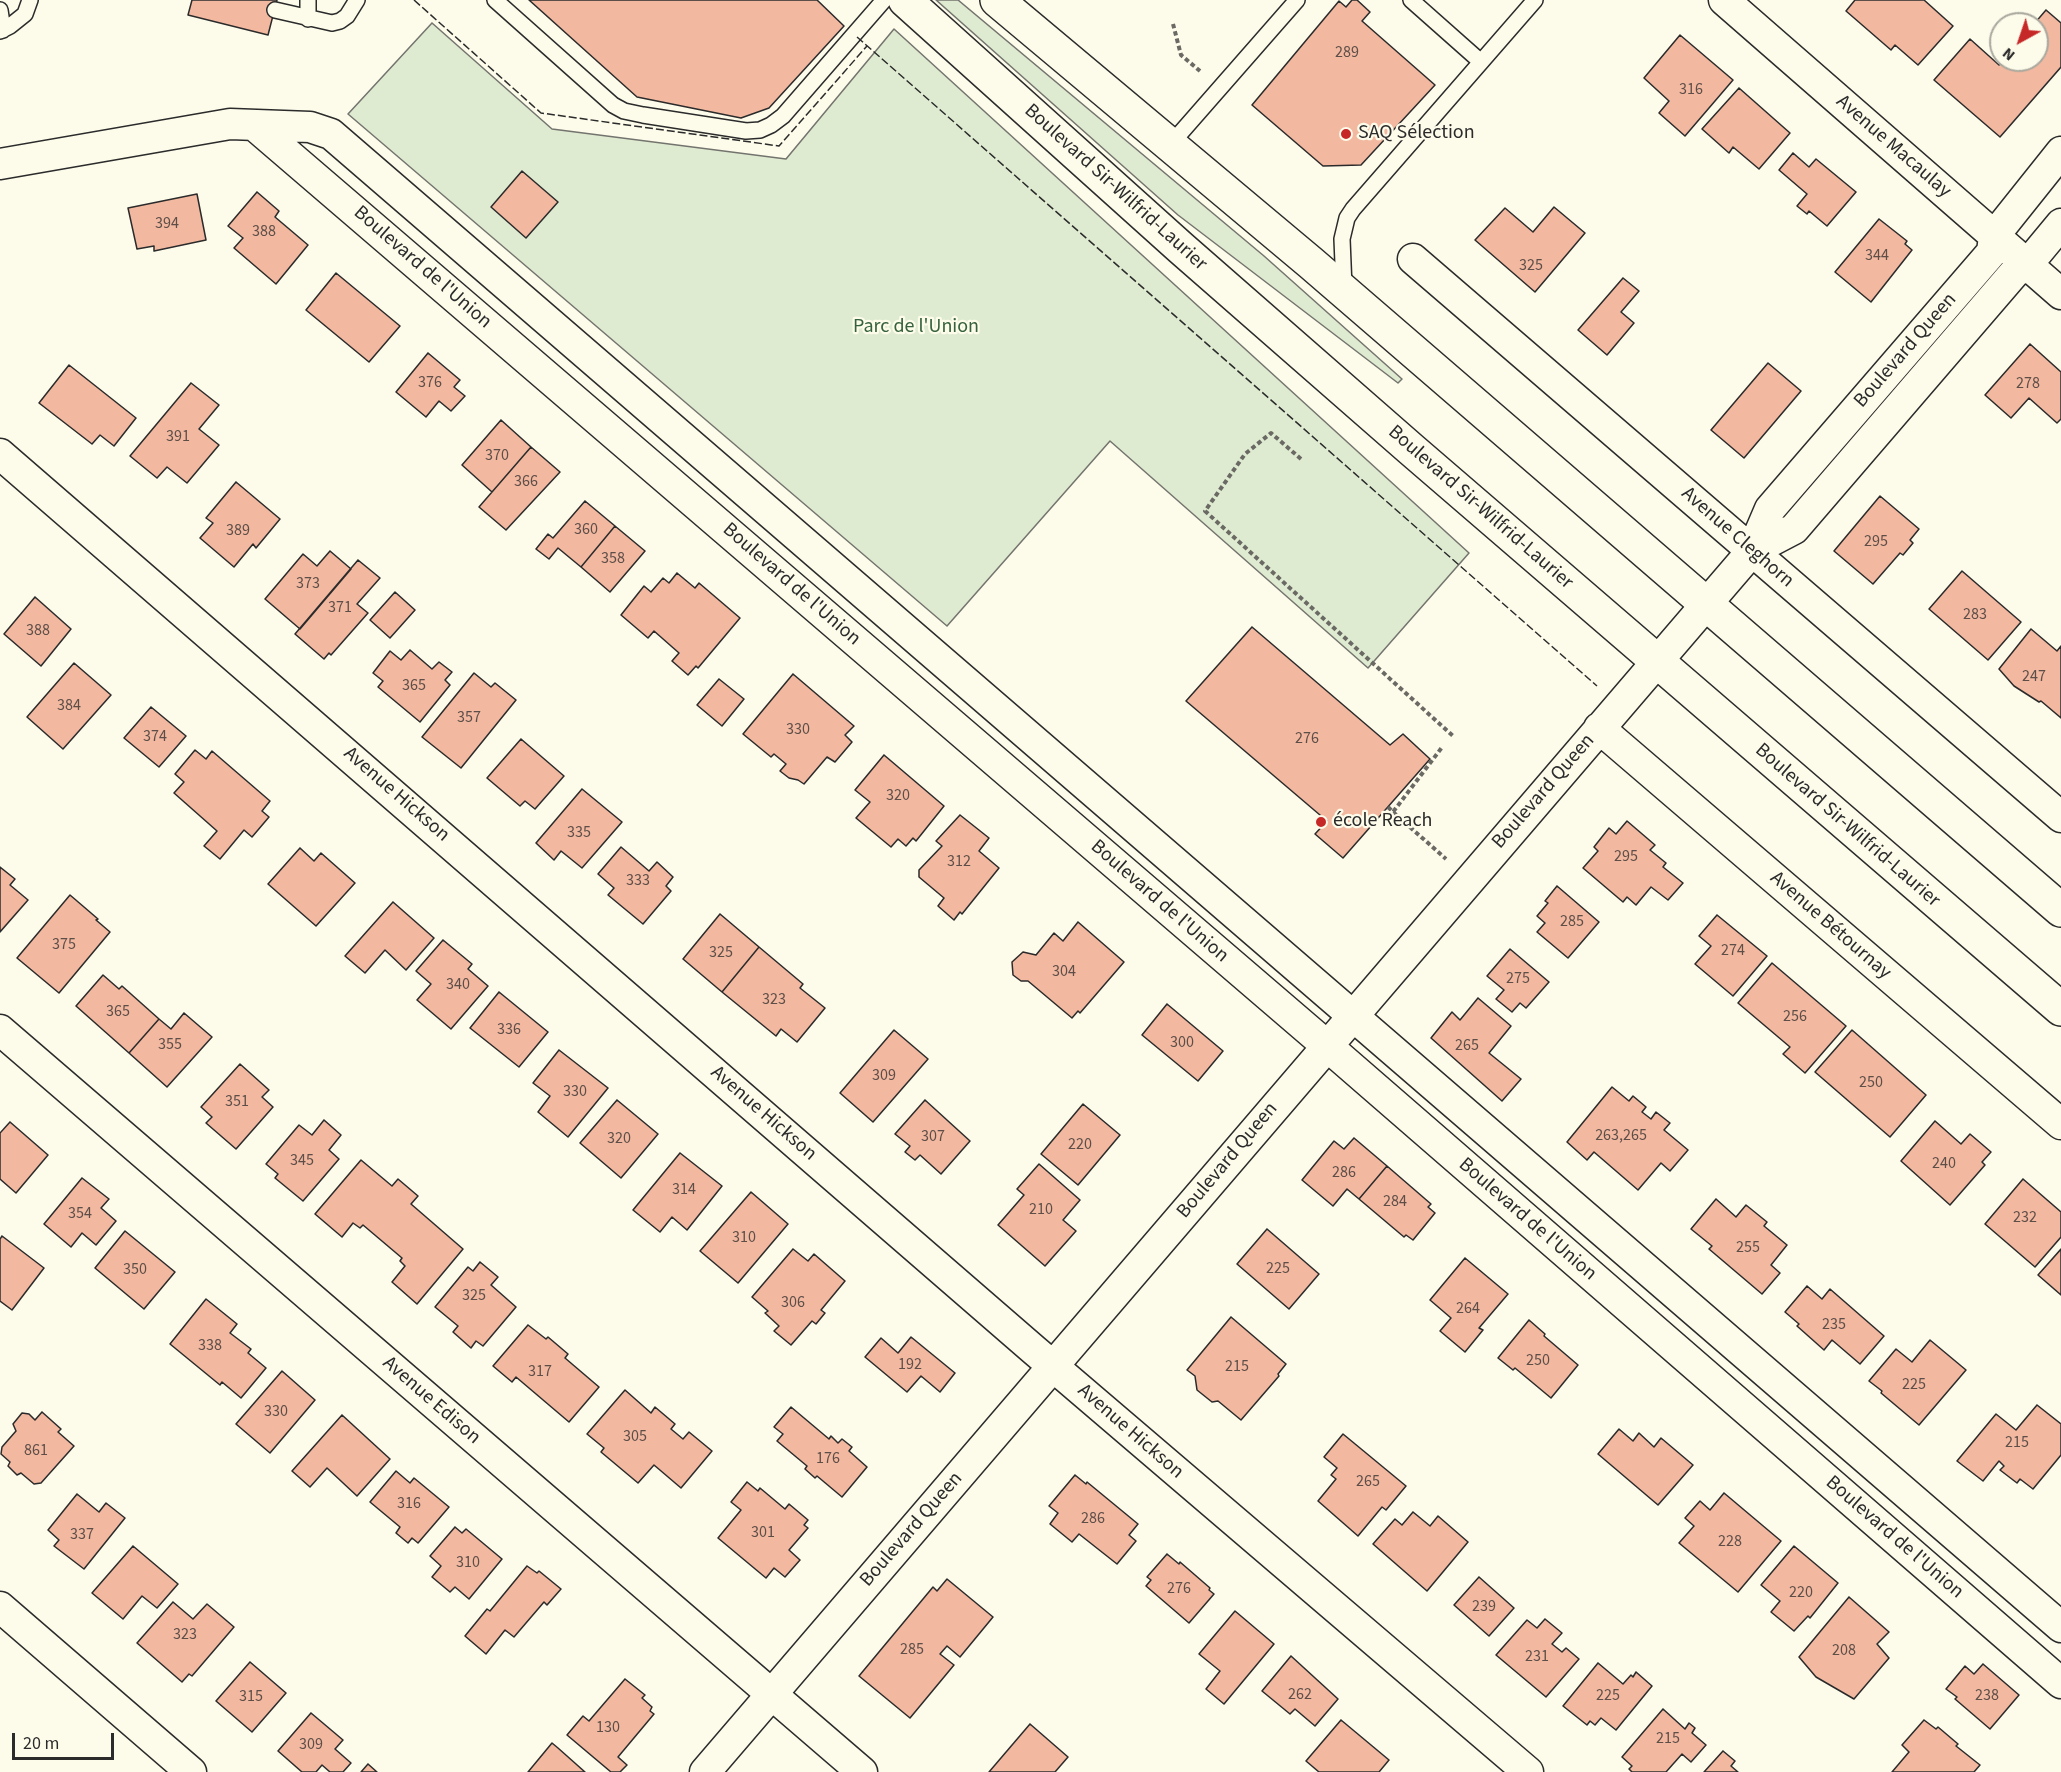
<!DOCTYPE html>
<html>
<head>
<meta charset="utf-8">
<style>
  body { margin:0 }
  #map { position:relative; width:2061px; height:1772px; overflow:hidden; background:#fdfbea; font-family:"Source Sans 3",sans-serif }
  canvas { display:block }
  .north { position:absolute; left:1989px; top:12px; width:60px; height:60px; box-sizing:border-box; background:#fdfbea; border:2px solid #a9a89e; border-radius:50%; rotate:220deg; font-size:16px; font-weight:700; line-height:24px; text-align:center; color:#2b2b2b }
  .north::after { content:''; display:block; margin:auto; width:21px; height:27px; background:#c62828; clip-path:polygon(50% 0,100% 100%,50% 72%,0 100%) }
  .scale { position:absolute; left:12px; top:1733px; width:102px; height:27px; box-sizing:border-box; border:3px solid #2b2b2b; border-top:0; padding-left:8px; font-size:18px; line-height:21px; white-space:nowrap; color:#2b2b2b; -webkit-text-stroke:4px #fdfbea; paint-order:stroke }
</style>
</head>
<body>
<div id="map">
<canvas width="2061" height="1772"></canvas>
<div class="north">N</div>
<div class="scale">20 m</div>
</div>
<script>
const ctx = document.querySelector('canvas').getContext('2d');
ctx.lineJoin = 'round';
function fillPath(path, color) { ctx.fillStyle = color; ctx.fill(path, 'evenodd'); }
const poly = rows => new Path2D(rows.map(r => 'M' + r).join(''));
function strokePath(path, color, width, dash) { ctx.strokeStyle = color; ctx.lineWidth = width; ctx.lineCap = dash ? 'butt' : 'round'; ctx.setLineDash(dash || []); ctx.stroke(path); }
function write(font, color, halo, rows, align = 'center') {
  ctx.font = font + ' "Source Sans 3",sans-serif'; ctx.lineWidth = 4.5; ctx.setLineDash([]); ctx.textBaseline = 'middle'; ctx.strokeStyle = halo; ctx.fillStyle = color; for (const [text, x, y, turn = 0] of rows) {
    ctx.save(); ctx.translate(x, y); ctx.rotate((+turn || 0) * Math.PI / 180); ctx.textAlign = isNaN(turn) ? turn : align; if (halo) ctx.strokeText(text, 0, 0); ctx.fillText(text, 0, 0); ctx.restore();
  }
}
const green = poly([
  [936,0,958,0,1264,256,1402,379,1398,383,1178,215,936,0],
  [432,23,552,129,786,159,894,29,1469,553,1368,668,1110,441,947,626,348,114,432,23]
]);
fillPath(green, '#deebd1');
strokePath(green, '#74746e', 1.5);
const building = poly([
  [192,0,277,0,268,35,188,15,192,0],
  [529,0,817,0,844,26,769,108,741,118,637,97,529,0],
  [1352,0,1357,0,1370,12,1362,21,1435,85,1361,165,1323,166,1252,105,1339,1,1346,7,1352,0],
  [1855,0,1924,0,1953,26,1918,65,1895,45,1891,50,1846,11,1855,0],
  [2046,10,2061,23,2061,67,2000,137,1934,80,1970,39,1999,65,2003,60,2037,60,2037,24,2034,24,2046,10],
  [1680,35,1733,80,1685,136,1659,113,1669,101,1644,78,1680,35],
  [1739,88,1790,133,1759,169,1733,147,1729,153,1702,129,1739,88],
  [1793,153,1809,167,1816,159,1856,192,1827,226,1809,211,1807,214,1797,206,1807,194,1779,170,1793,153],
  [522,171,558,202,526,238,491,207,522,171],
  [257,192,279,211,275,217,308,245,276,284,234,248,243,238,228,226,257,192],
  [197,194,206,240,154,251,154,246,137,249,128,208,197,194],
  [1554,207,1585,233,1535,292,1475,240,1505,208,1533,232,1554,207],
  [1879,219,1907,241,1905,244,1912,250,1871,302,1835,272,1879,219],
  [336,273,400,326,369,362,306,310,336,273],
  [1623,278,1639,291,1621,312,1634,323,1607,355,1578,330,1623,278],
  [2030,344,2061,372,2061,419,2057,423,2029,398,2011,418,1985,395,2030,344],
  [428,353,460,380,454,387,465,396,451,411,439,401,426,417,396,392,428,353],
  [1768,363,1801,391,1744,458,1711,430,1768,363],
  [69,365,136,418,114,446,100,435,92,444,39,403,69,365],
  [191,383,219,405,199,429,219,445,187,483,167,467,157,478,130,456,191,383],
  [501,420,531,447,492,492,462,465,501,420],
  [531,447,560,472,506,530,479,507,531,447],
  [236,482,280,519,256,548,253,544,234,567,200,538,213,523,206,518,236,482],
  [1880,496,1919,529,1910,540,1913,543,1903,555,1900,553,1873,584,1834,551,1880,496],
  [585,501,615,526,581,567,558,548,549,559,536,549,548,534,553,538,585,501],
  [615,526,645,551,610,592,581,567,615,526],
  [330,551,351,569,300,629,265,599,303,554,317,566,330,551],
  [358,560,380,578,357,604,368,613,331,655,329,653,324,659,295,634,358,560],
  [1962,571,2021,622,1988,660,1929,609,1962,571],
  [677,573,695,588,699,583,740,618,698,668,696,666,688,675,672,661,679,653,654,631,648,638,621,615,644,586,651,592,663,578,669,583,677,573],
  [395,592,415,610,390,638,370,620,395,592],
  [35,597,71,629,41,666,4,634,35,597],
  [1252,627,1390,745,1403,734,1430,759,1343,858,1315,834,1327,821,1186,701,1252,627],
  [2031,629,2057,651,2061,646,2061,718,2041,701,2039,702,2014,686,1999,669,2031,629],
  [410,650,432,669,439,662,452,672,445,680,450,685,420,722,378,687,383,681,373,673,390,651,401,660,410,650],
  [74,663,111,695,63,749,27,717,74,663],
  [474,673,491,687,495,683,516,700,461,768,422,737,474,673],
  [793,674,854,726,845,735,852,742,835,762,827,757,804,784,798,780,789,778,780,771,786,764,774,754,771,757,743,734,793,674],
  [719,679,744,699,722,726,697,705,719,679],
  [151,707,186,736,159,767,124,738,151,707],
  [521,739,564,776,535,809,525,801,520,806,487,778,521,739],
  [195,750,206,759,212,751,270,801,262,811,269,817,252,837,244,830,220,859,204,846,217,831,174,793,184,782,175,774,195,750],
  [884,755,944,806,916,841,913,838,906,846,898,839,891,847,856,818,870,802,855,790,884,755],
  [582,789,622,822,582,868,561,851,554,860,536,843,582,789],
  [960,815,989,838,979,851,999,868,962,914,960,912,954,920,938,906,944,898,919,877,919,870,942,846,936,841,960,815],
  [1627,821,1655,845,1650,850,1666,863,1663,867,1683,883,1668,900,1651,887,1636,905,1627,897,1623,902,1583,868,1598,851,1594,847,1609,828,1616,834,1627,821],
  [621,847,649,871,657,862,673,877,666,886,671,891,643,924,608,895,614,888,598,874,621,847],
  [300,848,314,861,321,853,355,883,316,926,268,884,300,848],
  [0,867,15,879,10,885,28,900,0,932,0,867],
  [1557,886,1599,922,1568,958,1537,932,1545,923,1537,916,1548,903,1545,901,1557,886],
  [70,895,98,919,96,920,110,932,59,993,17,958,70,895],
  [393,902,434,938,406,970,385,950,365,973,345,956,393,902],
  [720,914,759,947,722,992,683,959,720,914],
  [1717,915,1767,956,1733,996,1695,964,1711,946,1699,936,1717,915],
  [1078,922,1124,962,1080,1013,1078,1011,1072,1018,1028,981,1021,981,1013,975,1012,962,1023,952,1036,955,1054,933,1063,941,1078,922],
  [443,940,472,964,468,969,488,986,451,1029,417,1000,431,984,416,971,443,940],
  [759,947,803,984,800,988,825,1008,797,1042,781,1029,776,1036,722,992,759,947],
  [1510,949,1549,982,1526,1008,1520,1003,1512,1012,1496,999,1504,990,1487,976,1510,949],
  [1772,963,1846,1026,1805,1073,1783,1054,1790,1047,1738,1003,1772,963],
  [103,975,119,989,122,986,159,1019,129,1053,76,1006,103,975],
  [499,992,548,1032,519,1067,470,1028,499,992],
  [1478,998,1511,1026,1489,1053,1521,1079,1502,1101,1431,1038,1452,1012,1460,1020,1478,998],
  [1167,1004,1223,1051,1198,1081,1142,1035,1167,1004],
  [184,1013,212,1037,167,1087,129,1053,159,1019,171,1029,184,1013],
  [894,1030,928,1059,873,1122,840,1093,894,1030],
  [1852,1030,1926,1095,1890,1137,1815,1072,1852,1030],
  [559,1050,608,1088,568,1137,538,1112,550,1096,533,1083,559,1050],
  [240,1064,269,1090,262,1097,273,1107,236,1149,206,1123,212,1117,201,1107,240,1064],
  [1612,1087,1629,1101,1633,1096,1646,1107,1642,1112,1651,1119,1656,1112,1670,1123,1664,1130,1688,1150,1670,1171,1661,1163,1638,1190,1594,1152,1587,1160,1567,1142,1612,1087],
  [617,1100,658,1134,621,1178,580,1143,617,1100],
  [925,1100,970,1141,941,1174,920,1155,915,1160,905,1152,910,1146,895,1134,925,1100],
  [1083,1104,1120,1135,1078,1185,1041,1154,1083,1104],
  [324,1120,341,1135,329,1150,339,1159,303,1201,275,1178,278,1174,266,1164,299,1125,312,1135,324,1120],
  [1935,1121,1961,1144,1970,1134,1991,1152,1982,1162,1985,1165,1950,1205,1901,1161,1935,1121],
  [10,1122,48,1155,16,1193,0,1179,0,1133,10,1122],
  [1354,1138,1387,1166,1359,1199,1347,1189,1333,1206,1302,1180,1334,1141,1344,1149,1354,1138],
  [680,1153,722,1186,687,1230,672,1217,660,1232,633,1210,680,1153],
  [361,1160,392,1186,398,1179,418,1196,411,1204,463,1249,417,1304,392,1282,405,1266,400,1261,402,1258,363,1225,360,1228,353,1223,342,1237,315,1214,361,1160],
  [1039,1164,1080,1200,1063,1220,1076,1231,1045,1266,998,1225,1024,1195,1017,1189,1039,1164],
  [1387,1166,1431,1204,1428,1207,1435,1213,1413,1240,1406,1235,1404,1237,1359,1199,1387,1166],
  [82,1178,109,1199,101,1208,116,1221,96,1245,82,1233,71,1247,44,1224,82,1178],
  [2023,1179,2061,1212,2061,1237,2035,1267,1985,1224,2023,1179],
  [751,1192,788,1224,738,1283,700,1251,751,1192],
  [1716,1199,1736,1217,1746,1205,1767,1222,1764,1226,1787,1245,1771,1265,1780,1273,1762,1294,1709,1249,1712,1246,1691,1229,1716,1199],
  [1267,1229,1319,1274,1289,1309,1237,1264,1267,1229],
  [125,1231,175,1272,144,1309,95,1268,125,1231],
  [2,1236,44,1268,12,1310,0,1301,0,1239,2,1236],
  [793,1249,808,1261,814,1254,845,1281,821,1310,825,1313,816,1324,812,1321,791,1345,774,1331,779,1326,765,1313,768,1311,752,1297,793,1249],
  [2061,1249,2061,1295,2038,1275,2061,1249],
  [1465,1258,1508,1294,1479,1328,1483,1330,1465,1352,1440,1331,1451,1318,1430,1300,1465,1258],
  [480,1262,498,1277,491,1285,516,1307,483,1346,476,1341,471,1348,453,1332,458,1326,435,1307,468,1267,473,1271,480,1262],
  [1807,1286,1822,1299,1830,1289,1884,1336,1860,1364,1832,1340,1824,1350,1797,1326,1799,1324,1785,1312,1807,1286],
  [206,1299,237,1324,230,1333,251,1349,248,1353,266,1368,241,1398,222,1382,220,1385,170,1344,206,1299],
  [1231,1317,1286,1364,1278,1374,1279,1376,1241,1420,1218,1401,1212,1402,1197,1390,1195,1376,1187,1370,1231,1317],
  [1529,1320,1545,1334,1544,1336,1578,1365,1551,1398,1515,1368,1513,1370,1498,1358,1529,1320],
  [528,1325,546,1339,548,1337,568,1354,565,1358,599,1387,569,1422,516,1377,512,1382,493,1366,528,1325],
  [911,1337,955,1373,940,1392,921,1376,907,1392,865,1357,881,1338,898,1353,911,1337],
  [1930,1340,1966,1370,1919,1425,1881,1393,1882,1391,1869,1381,1896,1349,1912,1362,1930,1340],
  [282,1371,315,1400,270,1453,236,1424,282,1371],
  [625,1390,651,1413,655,1407,675,1424,671,1429,683,1439,689,1432,712,1451,681,1488,654,1465,638,1483,601,1452,604,1448,587,1434,625,1390],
  [2037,1405,2061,1424,2061,1455,2033,1489,2020,1479,2017,1483,2000,1470,2004,1466,1999,1461,1983,1481,1957,1461,1996,1414,2016,1430,2037,1405],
  [791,1407,829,1439,831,1436,838,1443,842,1439,852,1447,849,1451,867,1467,842,1497,817,1476,815,1478,805,1469,807,1466,777,1441,783,1434,774,1427,791,1407],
  [42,1412,61,1429,58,1432,74,1446,41,1483,34,1484,21,1473,17,1475,8,1466,10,1462,1,1454,2,1447,16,1431,13,1424,22,1413,29,1414,35,1420,42,1412],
  [342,1415,390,1459,357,1496,327,1468,310,1487,292,1471,342,1415],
  [1619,1429,1633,1441,1639,1433,1654,1447,1661,1438,1693,1465,1658,1505,1598,1454,1619,1429],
  [1343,1434,1406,1486,1386,1510,1382,1507,1358,1536,1318,1501,1336,1479,1331,1475,1337,1468,1324,1457,1343,1434],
  [396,1471,410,1483,414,1478,449,1507,418,1543,412,1538,408,1543,396,1533,400,1527,370,1502,396,1471],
  [1075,1475,1086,1484,1087,1482,1138,1524,1129,1535,1136,1541,1117,1564,1079,1534,1072,1542,1050,1524,1058,1513,1049,1506,1075,1475],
  [747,1482,758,1491,760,1488,785,1509,789,1504,808,1520,804,1525,808,1528,789,1550,800,1560,785,1577,774,1568,766,1578,718,1538,741,1510,731,1502,747,1482],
  [1724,1493,1781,1541,1738,1592,1679,1543,1694,1526,1685,1518,1700,1501,1710,1510,1724,1493],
  [77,1494,99,1512,106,1503,125,1518,84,1569,54,1546,59,1540,48,1530,77,1494],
  [1413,1512,1430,1526,1438,1516,1468,1542,1427,1591,1373,1544,1395,1519,1402,1525,1413,1512],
  [455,1527,462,1533,466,1529,502,1559,469,1599,455,1587,450,1592,432,1577,441,1566,430,1556,455,1527],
  [133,1546,178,1584,157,1608,142,1596,123,1619,92,1593,133,1546],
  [1794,1546,1838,1583,1810,1618,1808,1616,1794,1631,1771,1612,1780,1601,1761,1585,1794,1546],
  [1167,1554,1179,1564,1180,1562,1210,1588,1209,1590,1214,1594,1189,1623,1146,1586,1151,1580,1147,1577,1167,1554],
  [527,1566,537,1573,539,1571,561,1589,547,1605,544,1602,514,1637,505,1630,486,1654,465,1636,487,1609,490,1611,527,1566],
  [1479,1577,1514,1608,1489,1636,1454,1605,1479,1577],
  [947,1579,993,1617,960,1657,947,1646,940,1654,954,1665,910,1718,859,1676,933,1587,937,1591,947,1579],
  [1849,1597,1889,1632,1877,1644,1889,1658,1854,1699,1816,1677,1799,1657,1849,1597],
  [173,1602,193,1619,207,1604,234,1627,192,1676,189,1674,182,1682,137,1643,173,1602],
  [1235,1611,1274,1644,1224,1704,1206,1689,1220,1671,1199,1654,1235,1611],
  [1545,1619,1562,1633,1552,1644,1562,1652,1566,1648,1579,1659,1546,1697,1496,1655,1527,1620,1537,1628,1545,1619],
  [1291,1656,1338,1699,1315,1726,1295,1709,1290,1714,1262,1691,1291,1656],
  [250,1662,286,1693,252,1732,216,1701,250,1662],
  [1598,1663,1623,1684,1631,1675,1633,1677,1636,1672,1652,1686,1616,1730,1601,1718,1595,1725,1590,1721,1587,1725,1563,1706,1598,1663],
  [1983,1664,2019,1695,1990,1729,1955,1699,1957,1697,1946,1689,1965,1666,1974,1674,1983,1664],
  [625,1679,645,1695,642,1698,652,1707,650,1711,654,1714,618,1757,627,1765,620,1772,611,1772,567,1735,583,1716,589,1721,625,1679],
  [1663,1709,1685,1729,1689,1723,1695,1728,1692,1733,1706,1745,1691,1762,1682,1754,1666,1772,1632,1772,1629,1769,1632,1766,1622,1757,1663,1709],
  [311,1713,343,1740,335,1749,351,1763,343,1772,330,1772,322,1765,316,1772,302,1772,278,1751,311,1713],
  [1341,1720,1389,1760,1379,1772,1319,1772,1306,1761,1341,1720],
  [1924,1720,1936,1729,1938,1727,1958,1744,1956,1746,1980,1765,1974,1772,1892,1772,1909,1752,1902,1745,1924,1720],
  [1030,1724,1068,1757,1055,1772,989,1772,1030,1724],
  [552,1743,558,1748,585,1772,528,1772,552,1743],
  [1723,1751,1735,1761,1731,1766,1738,1772,1704,1772,1723,1751],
  [368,1764,377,1772,361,1772,368,1764]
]);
fillPath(building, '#f2b8a0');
strokePath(building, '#2b2b2b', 1.5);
const lane = poly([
  [495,0,613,105,624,111,643,115,746,131,760,130,771,125,783,116,884,0],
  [1411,0,1481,62],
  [0,10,3,30],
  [275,10,332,23,340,21,347,16,357,0],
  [308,19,308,0],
  [0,31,10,26,25,14,30,0],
  [1170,145,1297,0],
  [1344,288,1342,239,1347,218,1353,209,1535,0]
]);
const street = poly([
  [1724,0,2061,294],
  [254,125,1326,1045,2061,1683],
  [0,164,230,124,310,127,331,134,2061,1627],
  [1413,259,2061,817],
  [0,454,1034,1350,1528,1772],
  [1752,551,1794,529,2015,272,2027,265,2061,224],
  [1599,728,2061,1124],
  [0,1030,862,1772],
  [0,1607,191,1772],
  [705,1772,1752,551,1770,509,1992,252,1994,236,2061,152]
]);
const primary = poly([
  [905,0,1181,248,1412,450,2061,1009],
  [997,0,1311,263,2061,910]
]);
strokePath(lane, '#2b2b2b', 18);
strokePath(street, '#2b2b2b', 33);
strokePath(primary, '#2b2b2b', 36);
strokePath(poly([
  [1173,24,1181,55,1200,71],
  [1301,459,1271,433,1245,454,1205,511,1453,736],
  [1388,807,1393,812,1443,746],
  [1393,812,1446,859]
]), '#6a6964', 4, [4.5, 3]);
strokePath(lane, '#fdfbea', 15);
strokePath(street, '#fdfbea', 30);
strokePath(primary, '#fdfbea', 33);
strokePath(poly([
  [414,0,541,113,779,146,867,46],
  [857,37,1597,686]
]), '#2b2b2b', 1.5, [8, 3]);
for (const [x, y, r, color] of [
  [1346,134,6,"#c62828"],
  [1321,822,6,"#c62828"]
]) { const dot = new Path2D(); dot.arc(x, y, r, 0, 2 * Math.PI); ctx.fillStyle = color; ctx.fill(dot); strokePath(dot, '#fdfbea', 2); }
write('16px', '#5d4e48', null, [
  ["289",1347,53],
  ["316",1691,90],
  ["394",167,224],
  ["388",264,232],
  ["344",1877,256],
  ["325",1531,266],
  ["376",430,383],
  ["278",2028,384],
  ["391",178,437],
  ["370",497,456],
  ["366",526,482],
  ["360",586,530],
  ["389",238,531],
  ["295",1876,542],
  ["358",613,559],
  ["373",308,584],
  ["371",340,608],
  ["283",1975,615],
  ["388",38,631],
  ["247",2034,677],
  ["365",414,686],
  ["384",69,706],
  ["357",469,718],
  ["330",798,730],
  ["374",155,737],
  ["276",1307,739],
  ["320",898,796],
  ["335",579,833],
  ["295",1626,857],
  ["312",959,862],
  ["333",638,881],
  ["285",1572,922],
  ["375",64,945],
  ["274",1733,951],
  ["325",721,953],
  ["304",1064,972],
  ["275",1518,979],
  ["340",458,985],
  ["323",774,1000],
  ["365",118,1012],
  ["256",1795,1017],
  ["336",509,1030],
  ["300",1182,1043],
  ["355",170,1045],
  ["265",1467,1046],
  ["309",884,1076],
  ["250",1871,1083],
  ["330",575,1092],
  ["351",237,1102],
  ["263,265",1621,1136],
  ["307",933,1137],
  ["320",619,1139],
  ["220",1080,1145],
  ["345",302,1161],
  ["240",1944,1164],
  ["286",1344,1173],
  ["314",684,1190],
  ["284",1395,1202],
  ["210",1041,1210],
  ["354",80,1214],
  ["232",2025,1218],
  ["310",744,1238],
  ["255",1748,1248],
  ["225",1278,1269],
  ["350",135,1270],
  ["325",474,1296],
  ["306",793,1303],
  ["264",1468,1309],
  ["235",1834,1325],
  ["338",210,1346],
  ["250",1538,1361],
  ["192",910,1365],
  ["215",1237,1367],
  ["317",540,1372],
  ["225",1914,1385],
  ["330",276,1412],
  ["305",635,1437],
  ["215",2017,1443],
  ["861",36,1451],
  ["176",828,1459],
  ["265",1368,1482],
  ["316",409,1504],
  ["286",1093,1519],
  ["301",763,1533],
  ["337",82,1535],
  ["228",1730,1542],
  ["310",468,1563],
  ["276",1179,1589],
  ["220",1801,1593],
  ["239",1484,1607],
  ["323",185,1635],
  ["285",912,1650],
  ["208",1844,1651],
  ["231",1537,1657],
  ["262",1300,1695],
  ["225",1608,1696],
  ["238",1987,1696],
  ["315",251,1697],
  ["130",608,1728],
  ["215",1668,1739],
  ["309",311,1745]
]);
write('20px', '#2b2b2b', '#fdfbea', [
  ["SAQ Sélection",1358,134],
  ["école Reach",1333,822]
], 'left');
write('20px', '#2b2b2b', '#fdfbea', [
  ["Avenue Macaulay",1893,147,41],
  ["Boulevard Sir-Wilfrid-Laurier",1115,188,42],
  ["Boulevard de l'Union",422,268,41],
  ["Boulevard Queen",1906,351,-49],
  ["Boulevard Sir-Wilfrid-Laurier",1480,508,41],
  ["Avenue Cleghorn",1737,538,41],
  ["Boulevard de l'Union",791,585,41],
  ["Boulevard Queen",1544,792,-49],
  ["Avenue Hickson",396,795,41],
  ["Boulevard Sir-Wilfrid-Laurier",1847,826,41],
  ["Boulevard de l'Union",1159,902,41],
  ["Avenue Bétournay",1830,926,41],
  ["Avenue Hickson",763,1114,41],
  ["Boulevard Queen",1228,1161,-50],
  ["Boulevard de l'Union",1527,1220,41],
  ["Avenue Edison",431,1401,41],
  ["Avenue Hickson",1130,1432,41],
  ["Boulevard Queen",912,1530,-49],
  ["Boulevard de l'Union",1894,1538,41]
]);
write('20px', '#34623c', '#fdfbea', [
  ["Parc de l'Union",916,328]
]);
</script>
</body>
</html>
